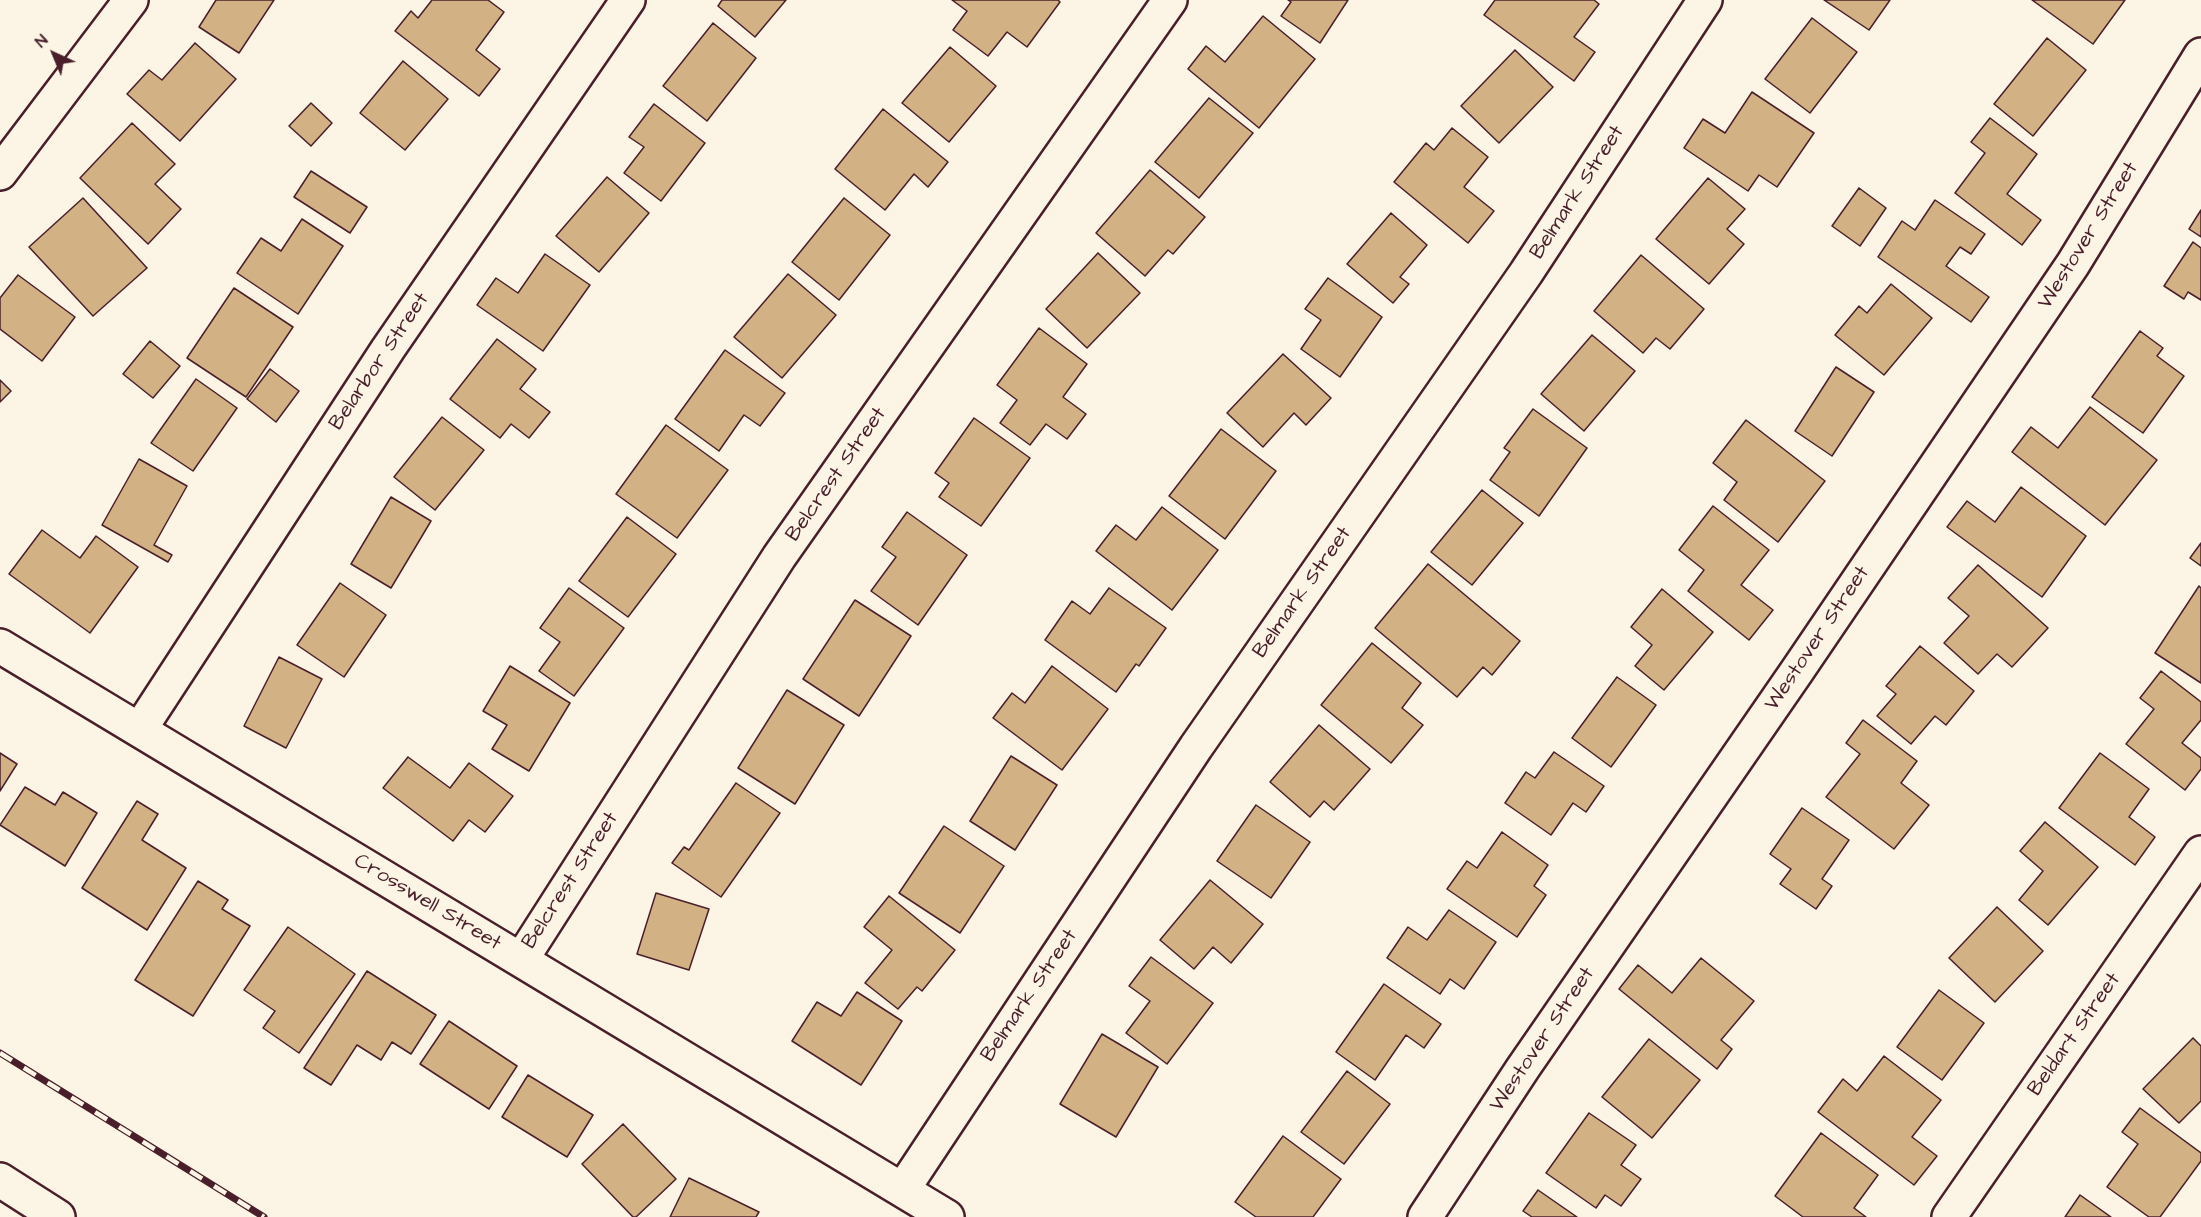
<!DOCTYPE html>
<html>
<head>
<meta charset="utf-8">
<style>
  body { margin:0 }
  #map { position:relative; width:2201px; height:1217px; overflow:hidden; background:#fcf5e5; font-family:"Architects Daughter",sans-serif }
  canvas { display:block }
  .north { position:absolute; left:24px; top:24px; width:60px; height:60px; -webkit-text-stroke:4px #fcf5e5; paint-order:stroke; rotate:316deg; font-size:16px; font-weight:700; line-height:24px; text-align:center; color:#4a1f2b }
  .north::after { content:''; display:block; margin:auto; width:21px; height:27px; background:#4a1f2b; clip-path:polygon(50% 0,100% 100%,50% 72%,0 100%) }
</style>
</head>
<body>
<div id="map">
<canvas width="2201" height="1217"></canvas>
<div class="north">N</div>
</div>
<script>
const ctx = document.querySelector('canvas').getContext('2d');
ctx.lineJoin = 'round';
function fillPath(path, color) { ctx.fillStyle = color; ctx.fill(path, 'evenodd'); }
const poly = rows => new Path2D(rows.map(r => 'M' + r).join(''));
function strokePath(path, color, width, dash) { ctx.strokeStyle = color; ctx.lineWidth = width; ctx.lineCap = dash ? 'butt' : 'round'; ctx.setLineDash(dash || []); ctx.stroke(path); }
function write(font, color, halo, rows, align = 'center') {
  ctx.font = font + ' "Architects Daughter",sans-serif'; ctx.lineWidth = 4.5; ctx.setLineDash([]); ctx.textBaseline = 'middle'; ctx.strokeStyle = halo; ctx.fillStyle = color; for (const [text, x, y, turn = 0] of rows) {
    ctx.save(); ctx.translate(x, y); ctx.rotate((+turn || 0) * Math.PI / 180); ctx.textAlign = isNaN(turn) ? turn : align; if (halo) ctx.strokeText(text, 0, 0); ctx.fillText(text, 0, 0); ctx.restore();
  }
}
const building = poly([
  [216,0,274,0,239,53,199,27,216,0],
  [432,0,488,0,504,12,476,50,500,69,479,96,395,31,411,11,418,18,432,0],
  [722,0,786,0,755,37,718,6,722,0],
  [952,0,1058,0,1060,2,1027,47,1007,32,988,56,953,30,967,11,952,0],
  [1288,0,1348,0,1320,43,1281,16,1291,2,1288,0],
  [1495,0,1594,0,1599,4,1574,37,1595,52,1574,81,1484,15,1495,0],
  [1824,0,1890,0,1869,30,1824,0],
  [2032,0,2125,0,2093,44,2032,0],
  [1263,16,1315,59,1259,128,1188,69,1206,46,1225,62,1263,16],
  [1812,18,1857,52,1810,113,1765,79,1812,18],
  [713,23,756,58,707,121,663,86,713,23],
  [2047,38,2086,70,2033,136,1994,104,2047,38],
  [195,43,236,79,180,141,127,94,149,70,162,80,195,43],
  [950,47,996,86,949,142,902,103,950,47],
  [1515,50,1553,87,1499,143,1461,106,1515,50],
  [403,61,448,99,405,150,360,113,403,61],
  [1752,92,1814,133,1777,187,1759,175,1748,191,1684,148,1703,119,1725,133,1752,92],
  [1209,98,1253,133,1199,198,1155,162,1209,98],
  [311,103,332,123,311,146,289,126,311,103],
  [654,104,705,143,661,201,624,173,644,147,629,137,654,104],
  [883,109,948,162,928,187,914,174,885,210,835,169,883,109],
  [1990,118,2037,154,2007,194,2041,220,2022,245,1955,193,1985,153,1971,142,1990,118],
  [132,123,175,164,155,184,181,209,148,244,80,178,132,123],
  [1452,128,1488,157,1464,187,1494,211,1468,243,1394,182,1426,143,1434,150,1452,128],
  [1150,170,1205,217,1173,254,1168,250,1145,276,1096,233,1150,170],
  [311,171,367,207,350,233,294,197,311,171],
  [607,177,649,213,599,272,556,236,607,177],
  [1708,178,1745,209,1727,229,1744,244,1709,284,1656,239,1708,178],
  [1859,188,1886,208,1860,246,1832,226,1859,188],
  [83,198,147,268,93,316,29,247,83,198],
  [844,198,890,235,839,300,792,262,844,198],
  [1935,200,1985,234,1971,254,1960,247,1946,266,1989,297,1971,322,1878,257,1902,221,1915,230,1935,200],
  [2201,210,2201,237,2189,229,2201,210],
  [1391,213,1427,245,1400,277,1409,284,1393,303,1347,264,1391,213],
  [302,219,343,246,298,314,237,273,261,238,281,251,302,219],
  [2193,242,2201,248,2201,300,2188,292,2184,299,2164,286,2193,242],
  [1098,253,1140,293,1087,348,1046,309,1098,253],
  [545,254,590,285,543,351,477,305,496,278,518,293,545,254],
  [1641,255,1704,309,1670,349,1656,338,1643,353,1594,311,1641,255],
  [788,274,836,315,782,378,734,337,788,274],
  [18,275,75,317,42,361,0,329,0,298,18,275],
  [1328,278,1382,317,1340,377,1301,349,1321,320,1305,309,1328,278],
  [1891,284,1932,318,1884,375,1835,335,1859,306,1867,313,1891,284],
  [234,288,293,327,246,397,187,358,234,288],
  [1039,328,1087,364,1063,397,1086,414,1067,439,1046,424,1030,445,1000,423,1017,400,997,385,1039,328],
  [2140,331,2163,348,2157,356,2184,376,2143,433,2092,397,2140,331],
  [1592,335,1635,371,1584,431,1541,394,1592,335],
  [497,339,536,369,520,389,550,412,529,438,511,424,500,438,450,399,497,339],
  [150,341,180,366,153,398,123,374,150,341],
  [725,350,785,393,760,426,744,415,719,451,675,419,725,350],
  [1283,354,1331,398,1306,425,1294,413,1263,447,1227,413,1283,354],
  [1836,367,1874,392,1832,456,1795,431,1836,367],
  [270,369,299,391,276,422,247,399,270,369],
  [196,379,237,408,193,471,151,443,196,379],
  [0,380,11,391,0,402,0,380],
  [2090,407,2157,460,2105,525,2012,452,2031,427,2058,448,2090,407],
  [1533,409,1587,448,1539,516,1490,480,1510,452,1504,448,1533,409],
  [442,417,484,450,435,510,394,477,442,417],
  [974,418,1030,458,981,526,939,497,949,483,935,473,974,418],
  [1746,420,1825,481,1778,542,1724,500,1737,482,1713,463,1746,420],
  [666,425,728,470,677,538,616,494,666,425],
  [1221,429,1276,471,1225,539,1169,496,1221,429],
  [139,459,187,486,154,545,172,555,168,562,102,525,139,459],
  [2021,487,2086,536,2042,597,1947,527,1967,501,1995,522,2021,487],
  [1482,490,1523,523,1472,585,1431,552,1482,490],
  [391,497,431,521,391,588,351,564,391,497],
  [1713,506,1769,550,1741,585,1773,610,1749,640,1688,591,1704,570,1679,550,1713,506],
  [1162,507,1218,550,1172,610,1096,551,1116,525,1136,540,1162,507],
  [907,512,967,555,918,625,871,591,896,557,882,547,907,512],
  [627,517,676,554,628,617,579,581,627,517],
  [42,530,80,558,96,536,138,567,90,633,9,574,42,530],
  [2201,543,2201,566,2190,558,2201,543],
  [1428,564,1520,641,1492,675,1483,667,1457,697,1375,628,1428,564],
  [1978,565,2048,628,2012,667,1997,654,1978,674,1944,643,1969,616,1948,598,1978,565],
  [340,583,386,615,344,677,297,645,340,583],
  [2199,586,2201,588,2201,683,2155,653,2199,586],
  [569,588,624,628,574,696,539,671,560,642,540,628,569,588],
  [1109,588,1166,628,1139,666,1136,664,1116,692,1045,640,1072,601,1090,614,1109,588],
  [1662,589,1713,632,1664,690,1635,666,1652,645,1631,627,1662,589],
  [855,600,911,636,859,716,803,679,855,600],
  [1372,643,1421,683,1402,708,1423,725,1391,763,1321,705,1372,643],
  [1920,646,1974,691,1946,725,1935,716,1911,744,1877,716,1896,694,1886,686,1920,646],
  [279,657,322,679,286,748,244,726,279,657],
  [510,666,570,703,529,771,492,749,507,725,483,711,510,666],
  [1052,666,1108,709,1062,770,993,718,1012,693,1025,703,1052,666],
  [2161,671,2201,702,2201,720,2182,743,2201,758,2201,769,2185,790,2126,744,2154,709,2140,698,2161,671],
  [1617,677,1656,705,1611,767,1572,738,1617,677],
  [787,690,844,725,795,804,738,768,787,690],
  [1863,720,1917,761,1901,783,1929,805,1894,849,1826,797,1860,754,1846,743,1863,720],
  [1319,725,1370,769,1334,810,1324,801,1310,817,1270,782,1319,725],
  [1554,752,1604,786,1586,812,1573,803,1551,835,1505,803,1526,772,1535,778,1554,752],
  [0,753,17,764,0,791,0,753],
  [2100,753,2149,789,2129,817,2155,837,2135,865,2059,808,2100,753],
  [1011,756,1057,785,1015,850,970,821,1011,756],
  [408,757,450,788,469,763,513,796,485,832,469,820,453,841,383,788,408,757],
  [736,783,780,813,721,897,672,863,684,847,689,850,736,783],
  [25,787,55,805,63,792,97,813,65,866,0,825,25,787],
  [137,801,158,814,142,840,186,868,147,930,82,888,137,801],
  [1256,805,1310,842,1271,898,1217,861,1256,805],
  [1802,808,1849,840,1822,879,1832,886,1816,909,1780,884,1791,869,1770,854,1802,808],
  [2045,822,2098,867,2048,925,2019,900,2043,871,2020,851,2045,822],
  [944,826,1004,866,960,933,899,893,944,826],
  [1502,832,1548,865,1534,886,1546,895,1517,937,1447,889,1467,861,1477,868,1502,832],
  [1210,880,1263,924,1231,963,1213,947,1194,969,1160,940,1210,880],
  [198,881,228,900,222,909,250,926,193,1016,135,980,198,881],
  [656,893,709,909,689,970,637,954,656,893],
  [889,896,955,950,922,991,917,987,898,1009,865,983,892,950,864,927,889,896],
  [1997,907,2043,951,1995,1002,1949,958,1997,907],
  [1449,910,1496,942,1464,989,1450,979,1440,994,1387,958,1408,927,1427,940,1449,910],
  [288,927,355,974,299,1053,263,1028,275,1011,244,990,288,927],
  [1151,957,1213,1003,1167,1064,1126,1033,1150,1001,1129,986,1151,957],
  [1701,958,1754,1001,1721,1040,1732,1049,1717,1069,1619,989,1638,965,1672,993,1701,958],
  [367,971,436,1015,411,1054,392,1042,381,1060,357,1045,331,1085,304,1068,367,971],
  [1384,984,1441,1024,1424,1048,1406,1035,1375,1080,1336,1052,1384,984],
  [1939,990,1984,1023,1942,1080,1897,1047,1939,990],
  [857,992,902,1021,861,1085,792,1041,817,1002,841,1016,857,992],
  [449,1021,517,1066,489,1109,420,1064,449,1021],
  [1102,1034,1158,1067,1116,1137,1060,1104,1102,1034],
  [2193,1038,2201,1046,2201,1101,2179,1123,2143,1089,2193,1038],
  [1649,1039,1700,1080,1652,1138,1602,1097,1649,1039],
  [1884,1056,1941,1100,1912,1137,1937,1156,1914,1185,1818,1112,1843,1079,1857,1091,1884,1056],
  [1347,1071,1390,1104,1344,1164,1301,1132,1347,1071],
  [528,1075,593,1115,567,1157,502,1117,528,1075],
  [2140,1108,2201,1153,2201,1161,2160,1217,2149,1217,2107,1187,2138,1144,2122,1132,2140,1108],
  [1589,1113,1636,1145,1621,1165,1641,1179,1621,1206,1605,1195,1596,1208,1546,1173,1589,1113],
  [623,1124,676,1179,636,1217,633,1217,582,1164,623,1124],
  [1821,1133,1878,1175,1854,1208,1866,1217,1803,1217,1775,1196,1821,1133],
  [1283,1136,1341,1179,1313,1217,1256,1217,1235,1202,1283,1136],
  [689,1178,759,1212,756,1217,670,1217,689,1178],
  [1538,1190,1577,1217,1532,1217,1523,1211,1538,1190],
  [2080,1195,2111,1217,2065,1217,2080,1195]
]);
fillPath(building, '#d2b285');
strokePath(building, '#4a1f2b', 1.5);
const street = poly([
  [0,646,947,1217],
  [140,729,388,349,628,0],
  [521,960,779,557,1170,0],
  [903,1189,1196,747,1526,273,1705,0],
  [1425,1217,1523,1068,1797,671,2073,264,2201,55],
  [1949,1217,2201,853]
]);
const secondary = poly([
  [0,173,131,0],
  [0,1180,58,1217]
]);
strokePath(street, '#4a1f2b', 38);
strokePath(secondary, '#4a1f2b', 38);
strokePath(street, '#fcf5e5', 33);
strokePath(secondary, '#fcf5e5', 33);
const rail = poly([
  [0,1053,264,1217]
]);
strokePath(rail, '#4a1f2b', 7);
strokePath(rail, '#fcf5e5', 4.5, [14]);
write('21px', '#4a1f2b', '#fcf5e5', [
  ["Belmark Street",1578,193,-57],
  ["Westover Street",2089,236,-58],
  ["Belarbor Street",380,362,-56],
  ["Belcrest Street",837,475,-55],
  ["Belmark Street",1303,593,-55],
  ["Westover Street",1818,639,-56],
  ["Belcrest Street",571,881,-57],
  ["Crosswell Street",427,903,31],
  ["Belmark Street",1030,996,-56],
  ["Beldart Street",2075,1035,-55],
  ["Westover Street",1543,1040,-56]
]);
</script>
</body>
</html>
